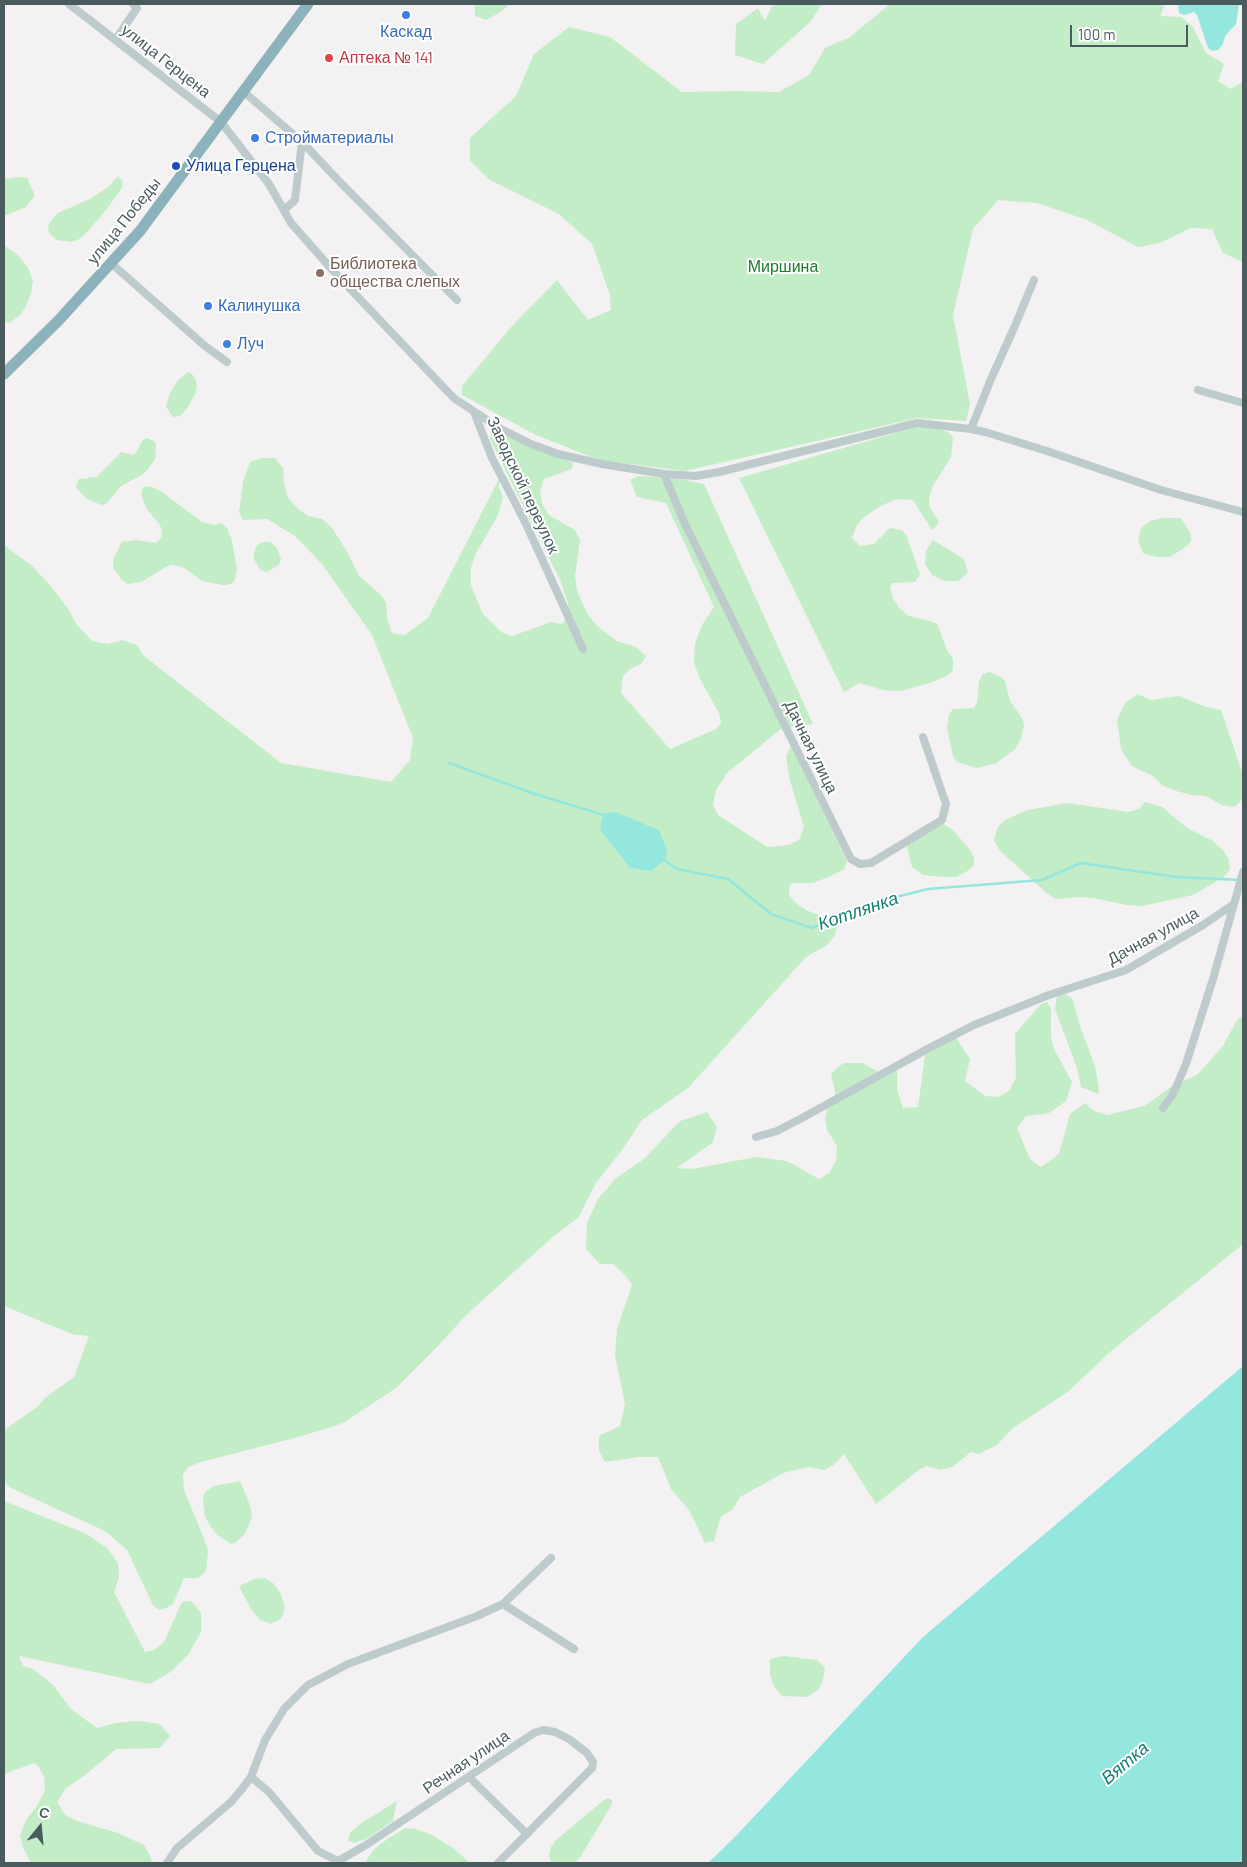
<!DOCTYPE html>
<html>
<head>
<meta charset="utf-8">
<style>
  body { margin:0 }
  #map { position:relative; width:1247px; height:1867px; overflow:hidden; background:#f3f1f2; font-family:Barlow,sans-serif }
  canvas { display:block }
  .frame { position:absolute; inset:0; border:5px solid #4a5b5e; pointer-events:none }
  .north { position:absolute; left:15px; top:1802px; width:50px; height:50px; -webkit-text-stroke:4px #fff; paint-order:stroke; rotate:17deg; font-size:14px; font-weight:700; line-height:20px; text-align:center; color:#4a5b5e }
  .north::after { content:''; display:block; margin:auto; width:18px; height:22px; background:#4a5b5e; clip-path:polygon(50% 0,100% 100%,50% 72%,0 100%) }
  .scale { position:absolute; left:1070px; top:25px; width:118px; height:22px; box-sizing:border-box; border:2px solid #4a5b5e; border-top:0; padding-left:6px; font-size:15px; line-height:18px; white-space:nowrap; color:#4a5b5e; -webkit-text-stroke:4px #fff; paint-order:stroke }
</style>
</head>
<body>
<div id="map">
<canvas width="1247" height="1867"></canvas>
<div class="frame"></div>
<div class="north">С</div>
<div class="scale">100 m</div>
</div>
<script>
const ctx = document.querySelector('canvas').getContext('2d');
ctx.lineJoin = 'round';
function fillPath(path, color) { ctx.fillStyle = color; ctx.fill(path, 'evenodd'); }
const poly = rows => new Path2D(rows.map(r => 'M' + r).join(''));
function strokePath(path, color, width, dash) { ctx.strokeStyle = color; ctx.lineWidth = width; ctx.lineCap = dash ? 'butt' : 'round'; ctx.setLineDash(dash || []); ctx.stroke(path); }
function write(font, color, halo, rows, align = 'center') {
  ctx.font = font + ' Barlow,sans-serif'; ctx.lineWidth = 4; ctx.setLineDash([]); ctx.textBaseline = 'middle'; ctx.strokeStyle = halo; ctx.fillStyle = color; for (const [text, x, y, turn = 0] of rows) {
    ctx.save(); ctx.translate(x, y); ctx.rotate((+turn || 0) * Math.PI / 180); ctx.textAlign = isNaN(turn) ? turn : align; if (halo) ctx.strokeText(text, 0, 0); ctx.fillText(text, 0, 0); ctx.restore();
  }
}
fillPath(poly([
  [475,4,510,4,499,13,486,20,475,16],
  [773,4,822,4,810,22,763,64,735,55,736,24,758,8,765,21],
  [890,4,1165,4,1160,16,1181,17,1193,27,1206,53,1224,64,1218,81,1231,89,1243,82,1243,260,1242,262,1222,252,1212,229,1191,228,1160,243,1138,247,1087,220,1037,203,998,200,973,229,953,315,970,404,966,421,917,418,685,471,599,460,536,435,462,395,462,386,512,326,557,280,588,320,611,310,610,295,592,244,559,214,490,180,470,161,470,138,516,96,534,54,569,27,610,37,682,92,737,91,779,92,809,75,825,48,850,37],
  [118,176,123,181,122,188,106,210,88,231,78,240,71,242,57,240,52,236,48,230,49,223,58,213,90,199,108,187],
  [19,177,27,178,34,193,34,197,26,207,4,216,4,179],
  [4,245,20,257,28,268,33,281,31,294,25,308,21,314,10,323,4,322],
  [188,372,192,374,196,380,197,388,194,396,188,407,180,416,173,417,166,407,169,395,178,380],
  [924,425,937,427,949,433,953,438,951,457,933,486,929,497,929,506,939,522,935,528,932,530,913,500,896,499,879,507,864,517,857,525,852,538,860,546,874,544,890,528,902,530,906,535,920,574,915,582,892,583,890,588,893,598,899,608,909,616,926,620,937,624,947,650,953,659,953,670,945,677,926,684,901,691,883,690,859,683,844,692,739,478],
  [491,434,502,435,573,463,572,469,544,479,540,491,542,504,549,515,575,530,580,540,575,576,577,591,587,613,597,626,617,641,636,647,646,656,641,664,630,669,623,676,621,693,670,749,716,729,721,723,719,713,700,679,694,663,695,643,702,625,714,607,666,503,637,497,630,480,638,476,680,479,704,484,813,724,782,728,727,773,716,790,713,805,718,815,767,847,789,845,799,840,804,827,789,777,786,756,791,746,847,861,844,869,831,876,813,883,792,883,789,887,789,894,794,902,806,910,835,922,837,927,835,935,827,945,806,957,688,1088,642,1120,622,1150,596,1183,578,1218,555,1235,466,1315,438,1346,396,1388,343,1423,302,1436,201,1462,188,1467,183,1475,184,1490,205,1541,208,1551,206,1571,198,1578,184,1578,173,1604,166,1608,159,1610,153,1605,127,1550,105,1531,9,1487,4,1481,4,1430,36,1408,45,1398,74,1377,89,1336,72,1334,4,1306,4,545,32,566,49,584,67,607,77,625,92,641,108,644,122,640,137,645,144,656,281,763,391,782,410,760,413,738,372,635,322,564,295,536,267,519,243,520,239,512,243,482,250,462,261,458,275,458,283,468,284,484,288,498,298,509,308,516,322,519,332,528,346,550,359,576,381,595,386,603,387,618,392,633,405,635,428,618,500,477,499,486,503,497,498,515,475,555,471,568,471,585,482,613,501,632,512,636,551,622,562,624,569,614,568,603,561,582,490,439],
  [600,830,652,871,630,868],
  [147,438,154,441,156,445,155,459,148,469,142,475,121,486,106,504,102,505,94,502,87,499,78,490,76,486,79,479,97,477,121,452,132,455,135,454,143,440],
  [150,486,162,492,202,522,215,525,222,523,227,528,232,541,237,569,234,582,228,585,222,585,202,581,186,569,180,566,172,565,166,567,141,582,127,584,121,579,113,567,113,560,122,542,136,540,156,543,161,538,162,531,160,525,146,508,141,494,143,487],
  [1163,518,1181,518,1191,534,1191,541,1187,546,1170,557,1156,557,1143,553,1138,541,1141,528,1150,521],
  [933,540,964,559,968,573,958,581,944,581,932,575,925,564,926,551],
  [263,542,270,542,276,547,281,559,279,565,267,572,260,570,254,559,254,552,257,545],
  [989,672,1001,677,1005,681,1010,701,1022,718,1024,725,1021,739,1014,750,996,763,977,768,957,762,953,756,947,728,949,714,953,709,974,708,977,702,979,682,982,675],
  [1138,694,1151,700,1179,696,1206,707,1221,710,1243,775,1243,796,1241,801,1234,807,1222,805,1206,796,1192,795,1176,791,1162,785,1153,776,1132,766,1121,749,1117,720,1125,703],
  [1145,802,1162,807,1187,828,1213,841,1223,850,1229,860,1230,869,1224,877,1193,895,1142,906,1127,905,1093,898,1078,897,1056,899,1048,894,1000,851,994,840,997,829,1005,820,1028,810,1067,803,1129,812,1139,809],
  [935,822,943,824,953,830,971,851,974,858,974,865,969,870,957,877,944,877,923,875,912,867,907,847,909,841,917,830,929,823],
  [1062,992,1072,998,1082,1032,1095,1066,1099,1089,1098,1094,1081,1087,1077,1068,1055,1009,1057,995],
  [1047,1002,1051,1008,1051,1037,1054,1049,1072,1082,1066,1101,1049,1113,1026,1116,1017,1128,1030,1159,1041,1167,1059,1154,1070,1114,1085,1103,1094,1111,1107,1115,1144,1106,1174,1085,1197,1075,1223,1046,1237,1020,1243,1016,1243,1244,1110,1352,1069,1391,1013,1428,997,1445,979,1454,971,1452,952,1467,940,1470,927,1466,920,1469,876,1504,844,1454,835,1464,824,1470,809,1467,783,1473,740,1497,732,1510,721,1516,714,1541,705,1543,689,1510,671,1489,658,1457,638,1457,605,1462,599,1451,599,1436,620,1426,625,1404,615,1355,617,1329,632,1285,625,1275,613,1264,600,1264,586,1249,587,1223,598,1199,616,1178,644,1159,680,1121,707,1112,717,1127,713,1142,677,1168,692,1169,756,1157,787,1161,819,1179,829,1173,836,1161,837,1146,827,1130,825,1118,828,1106,836,1097,831,1074,843,1063,863,1063,880,1073,897,1067,897,1090,903,1108,918,1107,925,1056,942,1038,950,1034,957,1039,970,1059,965,1081,985,1096,999,1097,1009,1091,1016,1078,1015,1034,1040,1005],
  [240,1481,250,1505,252,1517,245,1534,235,1543,231,1544,217,1535,211,1527,205,1517,203,1500,205,1492,214,1486],
  [4,1501,87,1534,107,1548,118,1563,119,1578,114,1592,145,1652,154,1650,164,1642,182,1602,191,1601,201,1613,201,1632,188,1655,172,1671,150,1684,19,1656,23,1666,33,1669,52,1684,72,1710,97,1728,115,1723,138,1721,160,1724,170,1736,160,1748,116,1749,84,1776,66,1788,57,1802,65,1815,77,1821,118,1833,144,1845,152,1860,150,1863,31,1863,23,1847,20,1836,26,1820,37,1806,45,1790,44,1777,39,1767,34,1763,4,1774],
  [264,1578,273,1583,281,1594,285,1608,281,1619,271,1624,260,1620,251,1609,239,1586,255,1579],
  [783,1656,817,1660,825,1668,823,1680,818,1690,807,1697,782,1696,774,1686,770,1675,770,1659],
  [608,1798,612,1800,612,1804,581,1856,575,1863,553,1863,551,1862,549,1855,551,1847,556,1840,604,1800],
  [397,1801,393,1821,368,1838,355,1843,348,1841,350,1833,360,1824],
  [405,1828,416,1829,430,1834,453,1848,470,1863,425,1863,413,1861,403,1863,365,1863,371,1853,380,1844]
]), '#c3edc6');
fillPath(poly([
  [1178,4,1239,4,1236,24,1225,36,1223,44,1218,50,1212,51,1208,48,1197,15,1194,12,1184,15,1179,13],
  [615,812,659,830,667,850,665,860,651,871,630,868,600,830,603,814],
  [1243,1366,1243,1863,708,1863,733,1839,923,1637]
]), '#93e7de');
strokePath(poly([
  [449,763,535,794,604,815],
  [663,859,677,869,728,879,771,914,812,928,872,903,928,889,1042,880,1081,863,1176,877,1240,880]
]), '#93e7de', 2.5);
strokePath(poly([
  [69,4,221,122,269,184,291,223,336,274,448,392,455,399,501,429,531,444,558,454,602,464,664,474,696,476,719,472,917,423,971,429,985,432,1047,451,1161,490,1243,512],
  [116,39,137,8,133,4],
  [244,92,302,142,338,180,457,300],
  [284,210,295,200,302,142],
  [112,264,205,346,227,362],
  [1198,390,1243,403],
  [474,412,492,458,526,524,583,649],
  [971,429,991,379,1014,328,1034,280],
  [664,474,684,522,851,859,860,864,871,863,942,820,946,804,923,737],
  [1163,1108,1173,1094,1186,1064,1213,979,1243,872],
  [756,1137,777,1131,802,1118,931,1047,974,1025,1049,995,1126,970,1203,925,1234,904],
  [503,1604,574,1649],
  [251,1777,269,1792,318,1851,338,1861,366,1845,534,1733,543,1730,555,1732,569,1739,587,1753,593,1762,592,1768,498,1863],
  [469,1777,527,1834],
  [167,1863,177,1848,231,1802,242,1789,251,1777,265,1740,284,1709,308,1685,348,1664,477,1616,503,1604,551,1558]
]), '#becbcd', 8);
strokePath(poly([
  [4,374,58,321,140,231,308,4]
]), '#8cb3bc', 11);
for (const [x, y, r, color] of [
  [406,15,5,"#3f7fe0"],
  [329,58,5,"#e0444e"],
  [255,138,5,"#3f7fe0"],
  [176,166,5,"#1a4fb4"],
  [320,273,5,"#8d6e63"],
  [208,306,5,"#3f7fe0"],
  [227,344,5,"#3f7fe0"]
]) { const dot = new Path2D(); dot.arc(x, y, r, 0, 2 * Math.PI); ctx.fillStyle = color; ctx.fill(dot); strokePath(dot, '#fff', 2); }
write('16px', '#366cbe', '#fff', [
  ["Каскад",406,32,"center"],
  ["Стройматериалы",265,138],
  ["Калинушка",218,306],
  ["Луч",237,344]
], 'left');
write('16px', '#be3a42', '#fff', [
  ["Аптека № 141",339,58]
], 'left');
write('16px', '#4a5b5e', '#fff', [
  ["улица Герцена",166,61,38],
  ["улица Победы",124,221,-51],
  ["Заводской переулок",523,485,65],
  ["Дачная улица",811,747,64],
  ["Дачная улица",1153,936,-29],
  ["Речная улица",466,1762,-34]
]);
write('16px', '#164399', '#fff', [
  ["Улица Герцена",186,166]
], 'left');
write('16px', '#785e54', '#fff', [
  ["Библиотека",330,264],
  ["общества слепых",330,282]
], 'left');
write('16px', '#1d7c2e', '#fff', [
  ["Миршина",783,267]
]);
write('italic 18px', '#148074', '#fff', [
  ["Котлянка",858,911,-19],
  ["Вятка",1125,1763,-40]
]);
</script>
</body>
</html>
